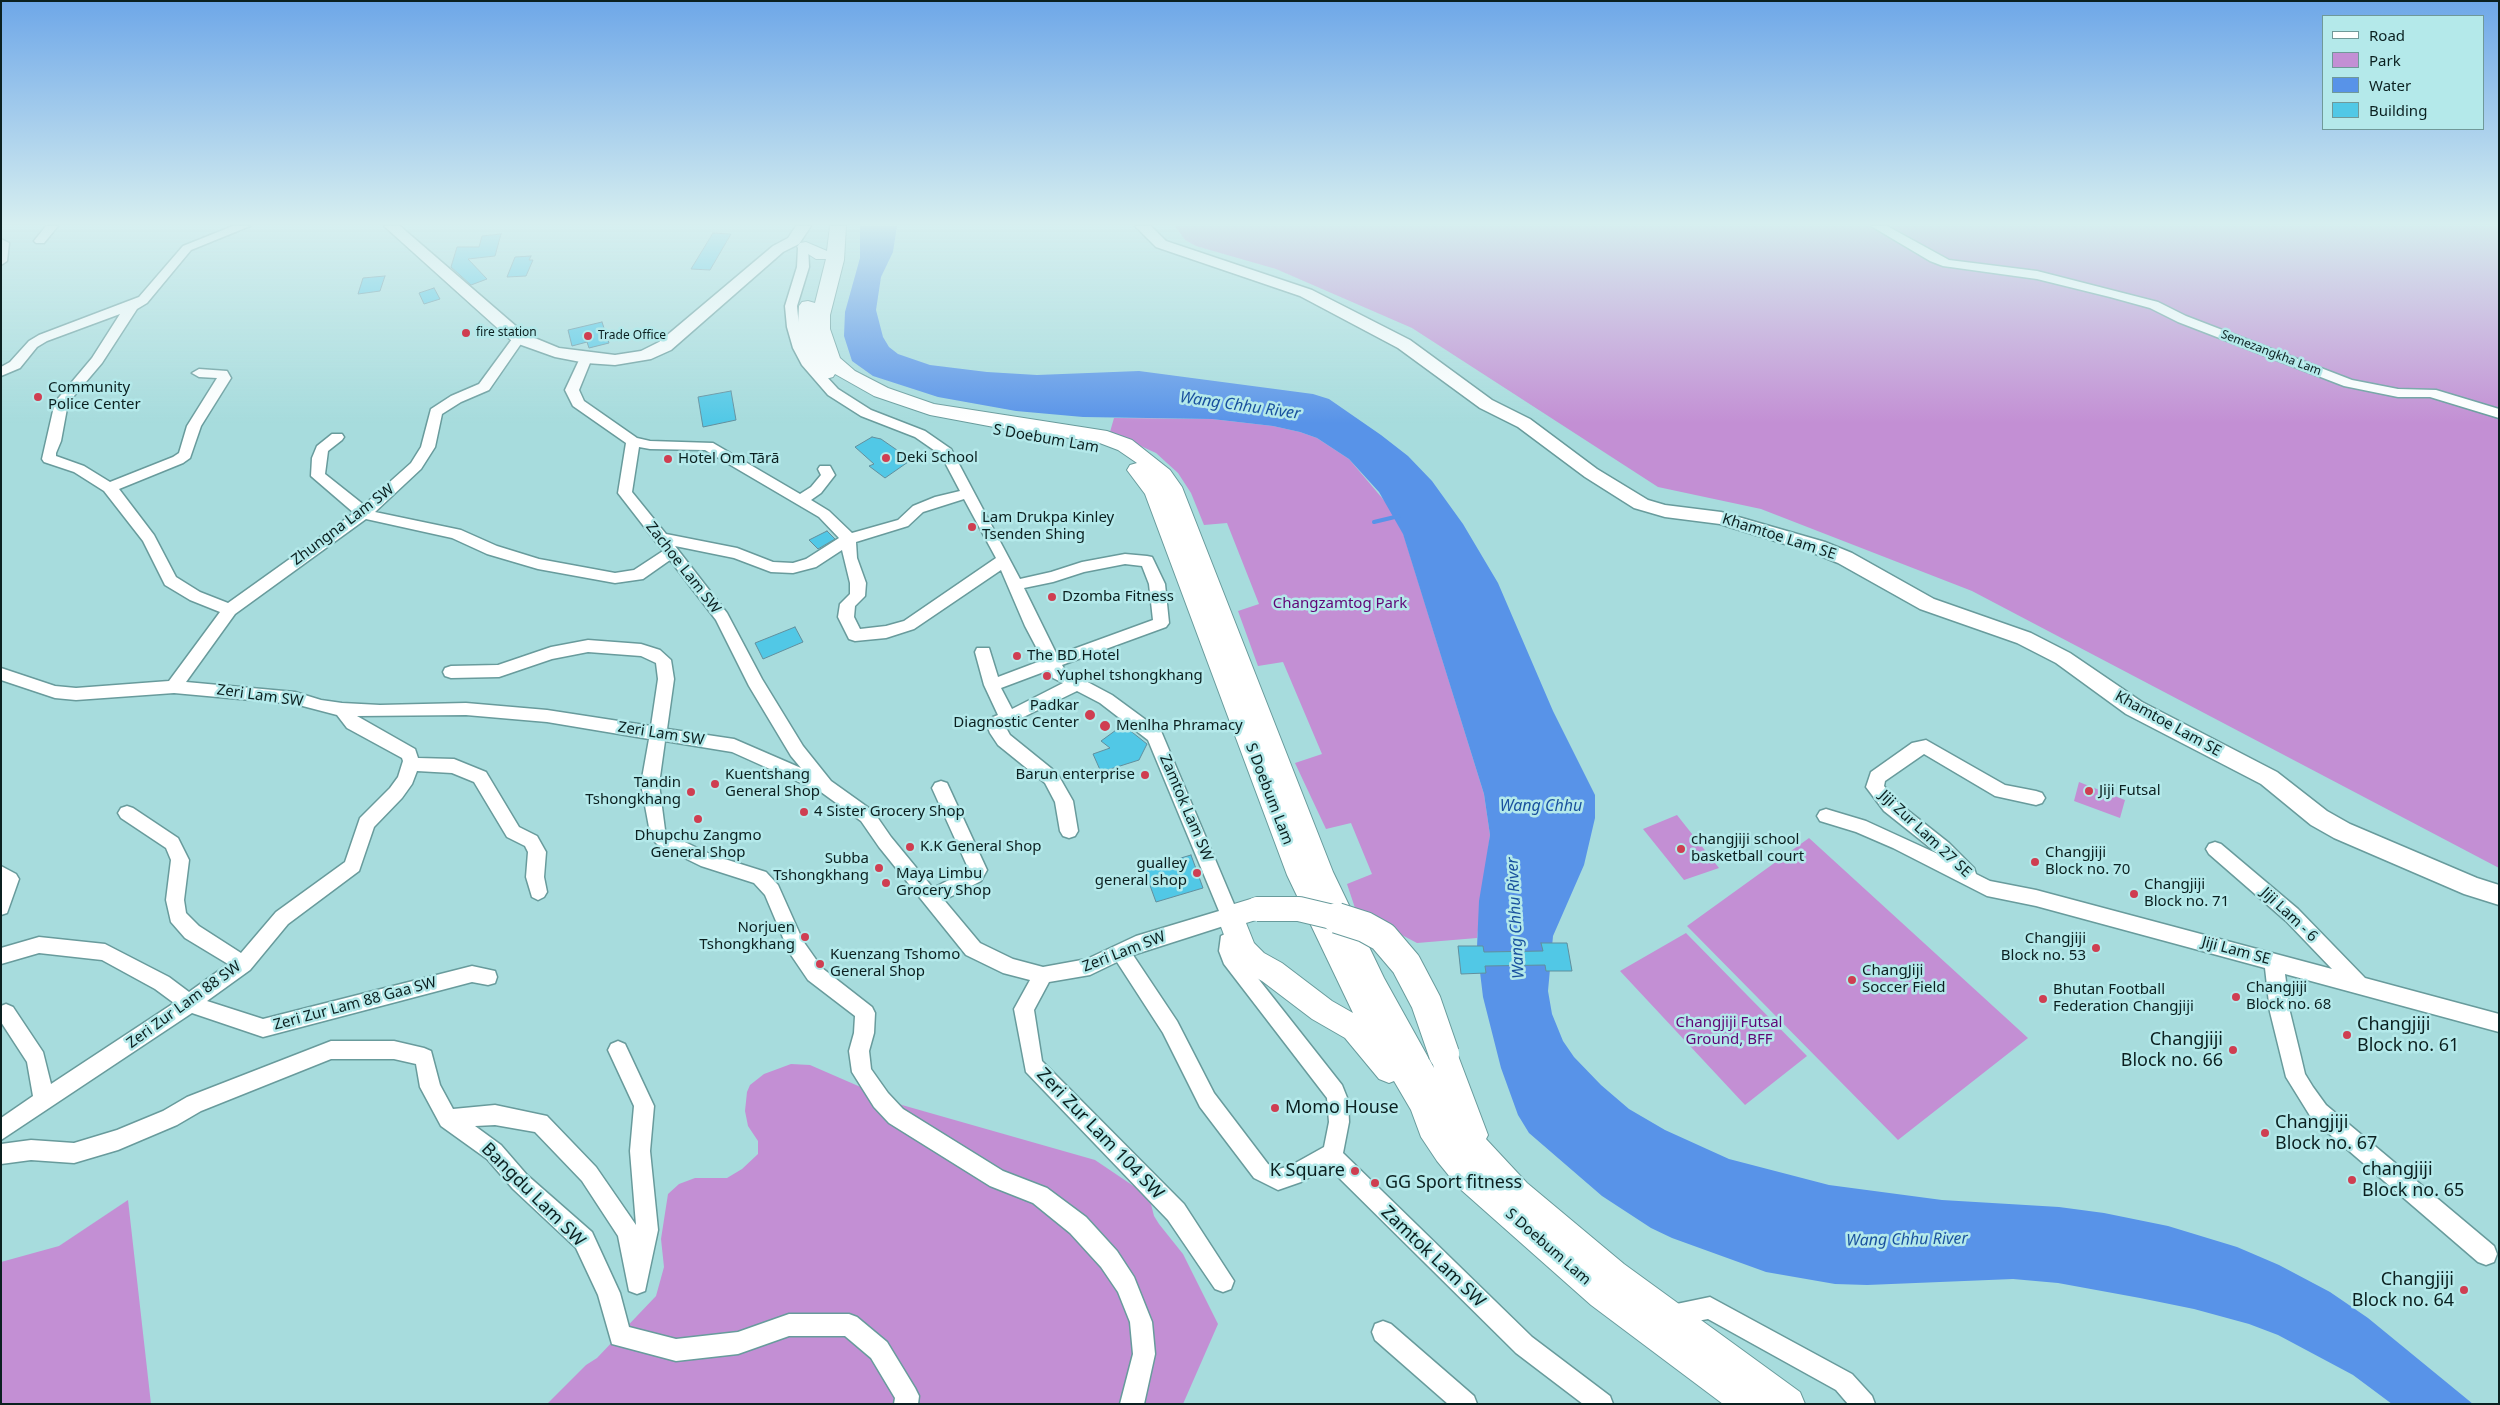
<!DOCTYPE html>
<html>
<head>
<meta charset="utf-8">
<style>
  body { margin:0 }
  #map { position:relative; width:2500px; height:1405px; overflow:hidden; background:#a7dcdd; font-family:"Noto Sans",sans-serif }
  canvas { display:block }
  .frame { position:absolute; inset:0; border:2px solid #0b2020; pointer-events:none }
  .legend { position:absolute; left:2322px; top:15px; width:162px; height:115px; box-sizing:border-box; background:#b4e9ea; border:1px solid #709999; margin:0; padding:6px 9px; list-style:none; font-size:15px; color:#0b2020 }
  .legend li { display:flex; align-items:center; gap:10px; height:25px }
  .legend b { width:25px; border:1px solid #709999 }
</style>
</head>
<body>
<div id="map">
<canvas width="2500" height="1405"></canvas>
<div class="frame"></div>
<ul class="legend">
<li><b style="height:6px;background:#fff"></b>Road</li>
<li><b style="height:14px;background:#c38fd4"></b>Park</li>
<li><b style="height:14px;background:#5893e8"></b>Water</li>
<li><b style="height:14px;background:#51c8e6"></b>Building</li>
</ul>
</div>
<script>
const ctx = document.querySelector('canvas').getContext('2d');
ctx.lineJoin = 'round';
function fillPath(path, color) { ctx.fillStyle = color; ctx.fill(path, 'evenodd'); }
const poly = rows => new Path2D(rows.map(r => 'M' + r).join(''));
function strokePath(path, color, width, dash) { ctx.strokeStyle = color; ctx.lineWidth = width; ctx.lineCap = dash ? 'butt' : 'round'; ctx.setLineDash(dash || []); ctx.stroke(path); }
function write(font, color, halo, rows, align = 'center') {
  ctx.font = font + ' "Noto Sans",sans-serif'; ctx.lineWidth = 5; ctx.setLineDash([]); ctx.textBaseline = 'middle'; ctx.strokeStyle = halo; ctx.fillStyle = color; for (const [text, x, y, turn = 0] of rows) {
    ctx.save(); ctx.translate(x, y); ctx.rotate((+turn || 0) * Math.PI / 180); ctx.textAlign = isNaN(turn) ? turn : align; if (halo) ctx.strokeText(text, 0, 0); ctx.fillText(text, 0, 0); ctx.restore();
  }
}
fillPath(poly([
  [1175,226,2499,226,2499,868,1972,591,1761,509,1658,487,1412,328,1276,269,1196,246,1185,240],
  [1114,418,1212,419,1273,426,1300,432,1317,438,1349,459,1388,505,1403,533,1484,794,1490,835,1477,938,1417,943,1356,911,1347,884,1372,874,1351,823,1326,829,1295,763,1322,754,1283,662,1258,666,1238,611,1259,604,1227,523,1204,525,1191,493,1178,473,1156,453,1110,432],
  [2079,782,2125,800,2120,818,2074,801],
  [1677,815,1719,868,1684,880,1643,829],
  [1809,838,2028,1038,1898,1140,1687,926],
  [1686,933,1807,1056,1745,1105,1620,971],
  [791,1064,810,1065,902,1105,1095,1160,1138,1189,1151,1204,1154,1216,1159,1224,1183,1254,1218,1324,1183,1404,547,1404,586,1365,597,1358,656,1296,664,1267,661,1239,668,1194,679,1184,695,1178,727,1178,742,1169,758,1154,758,1141,748,1126,745,1111,747,1092,750,1085,764,1074],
  [128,1200,151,1404,1,1404,1,1262,59,1246]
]), '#c38fd4');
fillPath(poly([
  [860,226,897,226,893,252,881,277,876,310,883,337,889,347,898,354,930,365,987,372,1037,375,1139,371,1313,394,1329,399,1381,435,1408,456,1432,481,1463,524,1498,583,1553,711,1595,795,1595,818,1584,865,1553,936,1548,991,1552,1014,1563,1041,1574,1057,1601,1085,1629,1109,1665,1130,1729,1159,1829,1185,1942,1200,2059,1207,2104,1213,2168,1226,2237,1247,2279,1265,2330,1292,2368,1318,2473,1404,2392,1404,2353,1375,2278,1335,2249,1324,2194,1309,2140,1298,2058,1283,2013,1279,1867,1285,1835,1284,1766,1272,1672,1238,1651,1228,1602,1196,1529,1133,1518,1115,1501,1068,1483,997,1477,947,1479,901,1490,835,1484,794,1403,534,1379,492,1349,459,1317,438,1300,432,1273,426,1212,419,1083,417,1016,411,938,397,873,376,852,361,844,336,845,312,860,258]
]), '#5893e8');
strokePath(poly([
  [1374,522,1399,516]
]), '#5893e8', 4);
const building = poly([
  [713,233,731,234,710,270,691,269,713,233],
  [501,234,495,256,468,259,487,279,471,285,451,267,457,247,479,247,482,236,501,234],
  [531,256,529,260,533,260,526,276,507,277,515,257,531,256],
  [385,276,380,291,358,294,363,278,385,276],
  [434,288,440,299,424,304,419,293,434,288],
  [602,322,609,343,589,348,587,342,572,346,568,330,602,322],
  [731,391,736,420,703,427,698,397,731,391],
  [872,437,881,439,907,457,904,458,908,462,885,478,869,466,874,464,855,447,872,437],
  [827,531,835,539,818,549,809,540,827,531],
  [795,627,803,642,763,659,755,643,795,627],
  [1123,725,1147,744,1139,760,1101,772,1093,754,1110,748,1101,741,1123,725],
  [1191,855,1203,888,1156,902,1144,869,1191,855],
  [1541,943,1567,943,1572,971,1546,971,1545,965,1485,966,1486,973,1461,974,1458,946,1483,946,1484,952,1543,951,1541,943]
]);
fillPath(building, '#51c8e6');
strokePath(building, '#618f9d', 1);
const minor = poly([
  [46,226,58,226,44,243,36,243,34,241,46,226],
  [233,226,250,226,191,250,147,303,137,309,102,363,68,403,61,441,56,453,56,456,84,466,110,482,173,457,179,453,187,426,217,378,199,377,192,373,199,369,227,371,231,378,201,426,190,458,183,463,119,489,154,535,176,577,200,592,228,603,354,513,311,476,312,458,317,446,332,434,342,434,344,437,342,440,328,451,325,474,364,505,411,463,421,447,431,409,451,396,479,384,515,335,519,334,525,338,489,390,461,402,442,414,435,447,421,469,375,512,461,530,497,546,539,559,615,573,634,570,663,551,618,493,626,443,573,406,565,390,580,358,586,354,592,358,579,390,584,401,637,438,650,441,713,443,800,494,811,487,821,475,818,469,820,466,830,466,835,475,821,493,811,500,829,511,852,533,898,520,913,506,935,497,960,491,941,455,915,437,861,416,828,395,802,365,793,348,787,327,785,306,797,267,798,248,804,244,808,246,809,267,797,306,799,327,805,348,814,363,838,389,871,410,925,431,951,449,1020,579,1051,572,1082,562,1125,554,1147,556,1152,557,1154,561,1165,584,1169,623,1166,627,1062,665,1065,670,1112,695,1161,731,1239,916,1236,922,1133,955,1177,1021,1214,1093,1268,1164,1279,1169,1290,1166,1324,1147,1329,1122,1327,1098,1224,964,1219,951,1221,936,1236,928,1243,930,1245,936,1237,946,1238,953,1342,1085,1348,1100,1349,1122,1343,1153,1532,1337,1610,1396,1613,1404,1583,1404,1516,1353,1328,1167,1301,1182,1278,1190,1254,1178,1200,1107,1163,1033,1117,962,1090,975,1049,982,1034,1010,1042,1061,1184,1204,1234,1281,1231,1289,1223,1292,1215,1289,1168,1220,1026,1072,1014,1009,1030,980,1003,973,966,955,879,847,861,821,821,792,732,752,665,741,659,784,665,830,670,835,712,855,766,872,778,885,803,941,822,968,872,1007,875,1013,874,1033,869,1051,871,1069,888,1093,903,1109,1003,1171,1047,1188,1086,1217,1117,1251,1134,1277,1152,1322,1155,1354,1144,1404,1120,1404,1133,1354,1130,1322,1118,1292,1101,1267,1070,1233,1033,1203,990,1186,889,1123,874,1107,852,1072,849,1051,854,1033,855,1016,808,980,789,952,765,895,754,883,701,866,658,845,651,838,641,784,649,739,547,722,466,715,357,716,415,749,418,758,454,759,486,772,519,827,537,836,546,852,544,877,547,892,544,897,538,900,532,897,526,877,528,852,525,846,507,837,474,782,452,773,417,771,412,784,402,798,374,827,359,871,288,924,250,970,207,1001,263,1019,472,966,495,971,497,977,495,983,488,985,472,982,263,1037,192,1013,1,1140,1,1118,33,1096,27,1062,1,1022,1,1006,6,1004,13,1007,43,1052,51,1084,174,1003,155,989,102,960,39,953,1,964,1,948,39,937,105,944,169,977,189,992,228,964,185,938,171,922,166,900,171,860,166,848,121,818,118,813,121,808,127,806,133,808,178,838,189,860,184,900,186,913,199,926,241,953,276,912,345,862,360,818,390,788,398,777,403,761,402,758,347,728,337,715,295,704,174,693,76,700,55,698,1,680,1,668,55,686,76,688,169,681,220,612,190,600,165,585,143,541,104,491,74,472,44,462,42,459,55,402,92,358,120,314,47,341,37,347,20,368,1,376,1,367,10,362,29,341,39,335,139,297,183,246,233,226],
  [639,447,650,449,705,450,819,517,839,538,806,559,793,563,773,562,737,548,666,534,632,492,639,447],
  [964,499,996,558,904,621,886,626,860,629,854,617,855,606,865,596,866,583,857,558,856,542,908,526,923,512,964,499],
  [366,519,452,538,487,554,538,569,615,583,643,579,670,560,716,620,749,686,791,756,801,768,734,739,667,729,674,679,671,660,660,650,641,644,588,640,551,647,498,665,451,666,445,668,443,672,445,676,451,678,499,677,552,659,588,652,641,656,656,663,658,679,651,726,547,710,466,703,380,705,342,703,321,700,295,692,186,682,235,614,366,519],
  [675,546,734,558,771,572,793,573,816,567,842,550,850,583,850,594,840,604,838,617,849,639,855,641,886,638,914,629,1001,570,1025,626,1043,660,998,677,989,648,977,648,975,652,984,685,998,715,993,717,988,728,990,733,998,745,1045,783,1055,802,1060,831,1063,836,1069,838,1075,836,1078,831,1073,801,1057,773,1010,735,1005,726,1077,691,1100,703,1148,740,1219,911,1136,936,1087,959,1043,967,1013,959,980,943,944,900,981,881,987,870,947,783,941,781,935,783,932,788,969,870,933,888,891,837,873,811,831,781,803,746,762,679,727,613,675,546],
  [1125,564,1142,566,1149,584,1153,620,1057,655,1024,588,1053,582,1084,572,1125,564],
  [1049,670,1053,678,1063,683,1012,709,1001,688,1049,670],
  [1871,226,1887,226,1949,260,2037,271,2158,302,2186,316,2352,380,2398,389,2436,390,2499,409,2499,418,2430,397,2398,397,2344,386,2178,322,2150,308,2110,297,2037,279,1943,266,1930,261,1871,226],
  [1,239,9,243,7,261,1,265,1,239],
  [1926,740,2005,785,2036,791,2042,793,2045,798,2042,803,2036,805,1995,796,1924,754,1885,781,1884,786,1896,801,1949,843,1974,868,1976,874,1990,881,2036,890,2332,969,2286,921,2209,854,2206,849,2209,844,2215,842,2221,844,2298,909,2365,978,2499,1014,2499,1032,2285,974,2290,1012,2301,1057,2305,1074,2313,1087,2326,1105,2494,1246,2497,1254,2494,1262,2486,1265,2478,1262,2312,1119,2286,1077,2270,1012,2265,968,2036,906,1987,896,1893,848,1856,832,1820,821,1817,816,1820,811,1826,809,1866,821,1938,854,1884,811,1866,787,1871,772,1912,743,1926,740],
  [1,866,16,874,19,879,7,913,1,915,1,866],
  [331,1041,394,1041,424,1048,431,1051,440,1085,453,1109,495,1105,547,1116,596,1167,636,1225,630,1151,634,1106,608,1050,611,1044,618,1041,625,1044,654,1106,650,1151,658,1230,645,1291,637,1294,629,1291,618,1236,582,1181,535,1132,495,1125,475,1126,501,1145,527,1175,592,1232,620,1293,629,1327,676,1339,738,1332,789,1314,849,1314,857,1317,887,1342,915,1388,919,1396,918,1404,894,1404,895,1398,871,1358,845,1336,789,1336,738,1354,676,1361,612,1344,598,1295,576,1248,513,1189,487,1159,441,1126,420,1087,416,1064,394,1059,331,1059,201,1111,177,1125,118,1150,74,1163,31,1160,1,1164,1,1144,31,1140,74,1143,117,1130,163,1111,187,1097,331,1041],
  [1710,1297,1852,1374,1872,1396,1875,1404,1848,1404,1836,1390,1708,1319,1670,1326,1662,1323,1659,1315,1662,1307,1710,1297],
  [1383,1321,1391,1324,1474,1396,1477,1404,1448,1404,1375,1340,1372,1332,1375,1324,1383,1321]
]);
const major = poly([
  [384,226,400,226,525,334,559,348,615,355,641,351,659,342,773,246,788,238,796,226,811,226,799,244,783,252,671,350,651,359,615,365,586,363,555,357,513,342,384,226],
  [1135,226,1151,226,1166,241,1312,290,1410,340,1492,400,1530,419,1597,469,1648,500,1665,505,1721,512,1825,542,1852,553,1934,599,2031,633,2070,653,2142,702,2277,772,2327,811,2350,824,2477,878,2499,885,2499,905,2464,894,2334,838,2311,825,2261,784,2126,714,2056,663,2017,643,1920,609,1838,563,1811,552,1720,524,1665,517,1634,508,1585,477,1518,427,1480,408,1398,348,1300,296,1156,247,1135,226]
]);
const highway = poly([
  [830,226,846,226,844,260,830,315,830,329,840,358,855,371,888,388,934,404,1107,431,1132,440,1170,470,1182,487,1333,872,1384,978,1434,1068,1430,1054,1434,1045,1444,1041,1454,1045,1488,1135,1486,1139,1527,1183,1624,1264,1800,1392,1805,1404,1723,1404,1591,1305,1459,1188,1437,1161,1421,1137,1411,1110,1394,1081,1389,1083,1379,1079,1345,1038,1312,1019,1262,981,1244,971,1233,959,1217,916,1221,908,1257,897,1266,901,1270,909,1266,917,1246,923,1254,943,1264,953,1282,963,1332,1001,1353,1013,1287,875,1145,494,1127,470,1130,465,1137,463,1118,450,1097,442,994,427,930,415,874,396,835,374,833,377,826,379,819,377,806,361,797,340,799,306,802,302,808,301,815,303,826,259,816,259,797,247,800,243,806,242,827,251,830,226]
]);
strokePath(minor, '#689b9c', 3);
strokePath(major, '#689b9c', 3);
strokePath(highway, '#689b9c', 2);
fillPath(minor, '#fff');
fillPath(major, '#fff');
fillPath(highway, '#fff');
const highwayBridgeFar1 = poly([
  [1257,909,1299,909,1341,919]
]);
const highwayBridge = poly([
  [1337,918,1365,927,1383,937,1406,964,1426,1002,1444,1054]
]);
strokePath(highwayBridgeFar1, '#689b9c', 26, []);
strokePath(highwayBridge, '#689b9c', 32, []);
strokePath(highwayBridgeFar1, '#fff', 24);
strokePath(highwayBridge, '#fff', 30);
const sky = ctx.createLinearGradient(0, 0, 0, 423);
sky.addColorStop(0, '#6ea7e8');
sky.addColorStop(0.53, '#d7eff0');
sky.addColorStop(1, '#d7eff000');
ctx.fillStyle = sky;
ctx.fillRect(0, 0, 2500, 423);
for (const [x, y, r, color] of [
  [466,333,5,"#cf3e51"],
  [588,336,5,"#cf3e51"],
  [38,397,5,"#cf3e51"],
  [886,458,5,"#cf3e51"],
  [668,459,5,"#cf3e51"],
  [972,527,5,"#cf3e51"],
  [1052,597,5,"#cf3e51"],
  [1017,656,5,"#cf3e51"],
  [1047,676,5,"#cf3e51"],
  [1090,715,6,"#cf3e51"],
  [1105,726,6,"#cf3e51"],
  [1145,775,5,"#cf3e51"],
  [715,784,5,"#cf3e51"],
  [2089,791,5,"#cf3e51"],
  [691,792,5,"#cf3e51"],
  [804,812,5,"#cf3e51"],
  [698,819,5,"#cf3e51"],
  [910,847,5,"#cf3e51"],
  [1681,849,5,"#cf3e51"],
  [2035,862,5,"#cf3e51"],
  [879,868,5,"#cf3e51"],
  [1197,873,5,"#cf3e51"],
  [886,883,5,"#cf3e51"],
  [2134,894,5,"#cf3e51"],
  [805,937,5,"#cf3e51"],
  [2096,948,5,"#cf3e51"],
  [820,964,5,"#cf3e51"],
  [1852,980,5,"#cf3e51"],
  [2236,997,5,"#cf3e51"],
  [2043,999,5,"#cf3e51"],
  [2347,1035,5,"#cf3e51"],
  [2233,1050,5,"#cf3e51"],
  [1275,1108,5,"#cf3e51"],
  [2265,1133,5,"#cf3e51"],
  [1355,1171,5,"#cf3e51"],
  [2352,1180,5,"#cf3e51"],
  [1375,1183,5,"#cf3e51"],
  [2464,1290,5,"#cf3e51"]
]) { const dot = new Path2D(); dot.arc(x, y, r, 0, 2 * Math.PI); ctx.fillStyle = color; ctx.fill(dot); strokePath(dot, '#b4e9ea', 2); }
write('12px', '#0b2020', '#b4e9ea', [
  ["fire station",476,333],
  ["Trade Office",598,336]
], 'left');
write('12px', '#0b2020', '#b4e9ea', [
  ["Semezangkha Lam",2271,353,21]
]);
write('15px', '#0b2020', '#b4e9ea', [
  ["Community",48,388],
  ["Police Center",48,405],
  ["Deki School",896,458],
  ["Hotel Om Tārā",678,459],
  ["Lam Drukpa Kinley",982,518],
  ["Tsenden Shing",982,535],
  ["Dzomba Fitness",1062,597],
  ["The BD Hotel",1027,656],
  ["Yuphel tshongkhang",1057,676],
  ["Padkar",1079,706,"right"],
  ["Diagnostic Center",1079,723,"right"],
  ["Menlha Phramacy",1116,726],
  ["Kuentshang",725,775],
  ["General Shop",725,792],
  ["Barun enterprise",1135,775,"right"],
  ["Tandin",681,783,"right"],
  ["Tshongkhang",681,800,"right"],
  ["Jiji Futsal",2099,791],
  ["4 Sister Grocery Shop",814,812],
  ["Dhupchu Zangmo",698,836,"center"],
  ["General Shop",698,853,"center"],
  ["changjiji school",1691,840],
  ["basketball court",1691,857],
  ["K.K General Shop",920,847],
  ["Changjiji",2045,853],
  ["Block no. 70",2045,870],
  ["Subba",869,859,"right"],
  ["Tshongkhang",869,876,"right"],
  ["gualley",1187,864,"right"],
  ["general shop",1187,881,"right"],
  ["Maya Limbu",896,874],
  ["Grocery Shop",896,891],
  ["Changjiji",2144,885],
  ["Block no. 71",2144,902],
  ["Norjuen",795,928,"right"],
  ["Tshongkhang",795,945,"right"],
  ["Changjiji",2086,939,"right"],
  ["Block no. 53",2086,956,"right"],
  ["Kuenzang Tshomo",830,955],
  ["General Shop",830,972],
  ["ChangJiji",1862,971],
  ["Soccer Field",1862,988],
  ["Changjiji",2246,988],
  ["Block no. 68",2246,1005],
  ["Bhutan Football",2053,990],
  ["Federation Changjiji",2053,1007]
], 'left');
write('15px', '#0b2020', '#b4e9ea', [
  ["S Doebum Lam",1046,439,10],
  ["Zhungna Lam SW",343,525,-37],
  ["Khamtoe Lam SE",1779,537,18],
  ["Zachoe Lam SW",683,568,52],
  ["Zeri Lam SW",260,696,8],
  ["Khamtoe Lam SE",2168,724,29],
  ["Zeri Lam SW",661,734,9],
  ["S Doebum Lam",1269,794,69],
  ["Zamtok Lam SW",1186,808,67],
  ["Jiji Zur Lam 27 SE",1925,834,43],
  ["Jiji Lam - 6",2289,915,43],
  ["Jiji Lam SE",2236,951,15],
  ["Zeri Lam SW",1124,952,-21],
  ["Zeri Zur Lam 88 Gaa SW",355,1004,-15],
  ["Zeri Zur Lam 88 SW",184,1005,-36],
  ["S Doebum Lam",1548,1247,41]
]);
write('15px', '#600576', '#b4e9ea', [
  ["Changzamtog Park",1340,604],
  ["Changjiji Futsal",1729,1023],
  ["Ground, BFF",1729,1040]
]);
write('italic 16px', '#19519e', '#b4e9ea', [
  ["Wang Chhu River",1240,406,8],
  ["Wang Chhu",1541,806],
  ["Wang Chhu River",1516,918,-93],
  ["Wang Chhu River",1907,1240,-1]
]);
write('18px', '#0b2020', '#b4e9ea', [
  ["Changjiji",2357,1025],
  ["Block no. 61",2357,1046],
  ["Changjiji",2223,1040,"right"],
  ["Block no. 66",2223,1061,"right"],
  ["Momo House",1285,1108],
  ["Changjiji",2275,1123],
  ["Block no. 67",2275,1144],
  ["changjiji",2362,1170],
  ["Block no. 65",2362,1191],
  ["K Square",1345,1171,"right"],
  ["GG Sport fitness",1385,1183],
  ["Changjiji",2454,1280,"right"],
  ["Block no. 64",2454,1301,"right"]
], 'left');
write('18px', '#0b2020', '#b4e9ea', [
  ["Zeri Zur Lam 104 SW",1100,1134,46],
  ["Bangdu Lam SW",533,1195,45],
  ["Zamtok Lam SW",1433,1257,44]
]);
</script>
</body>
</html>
